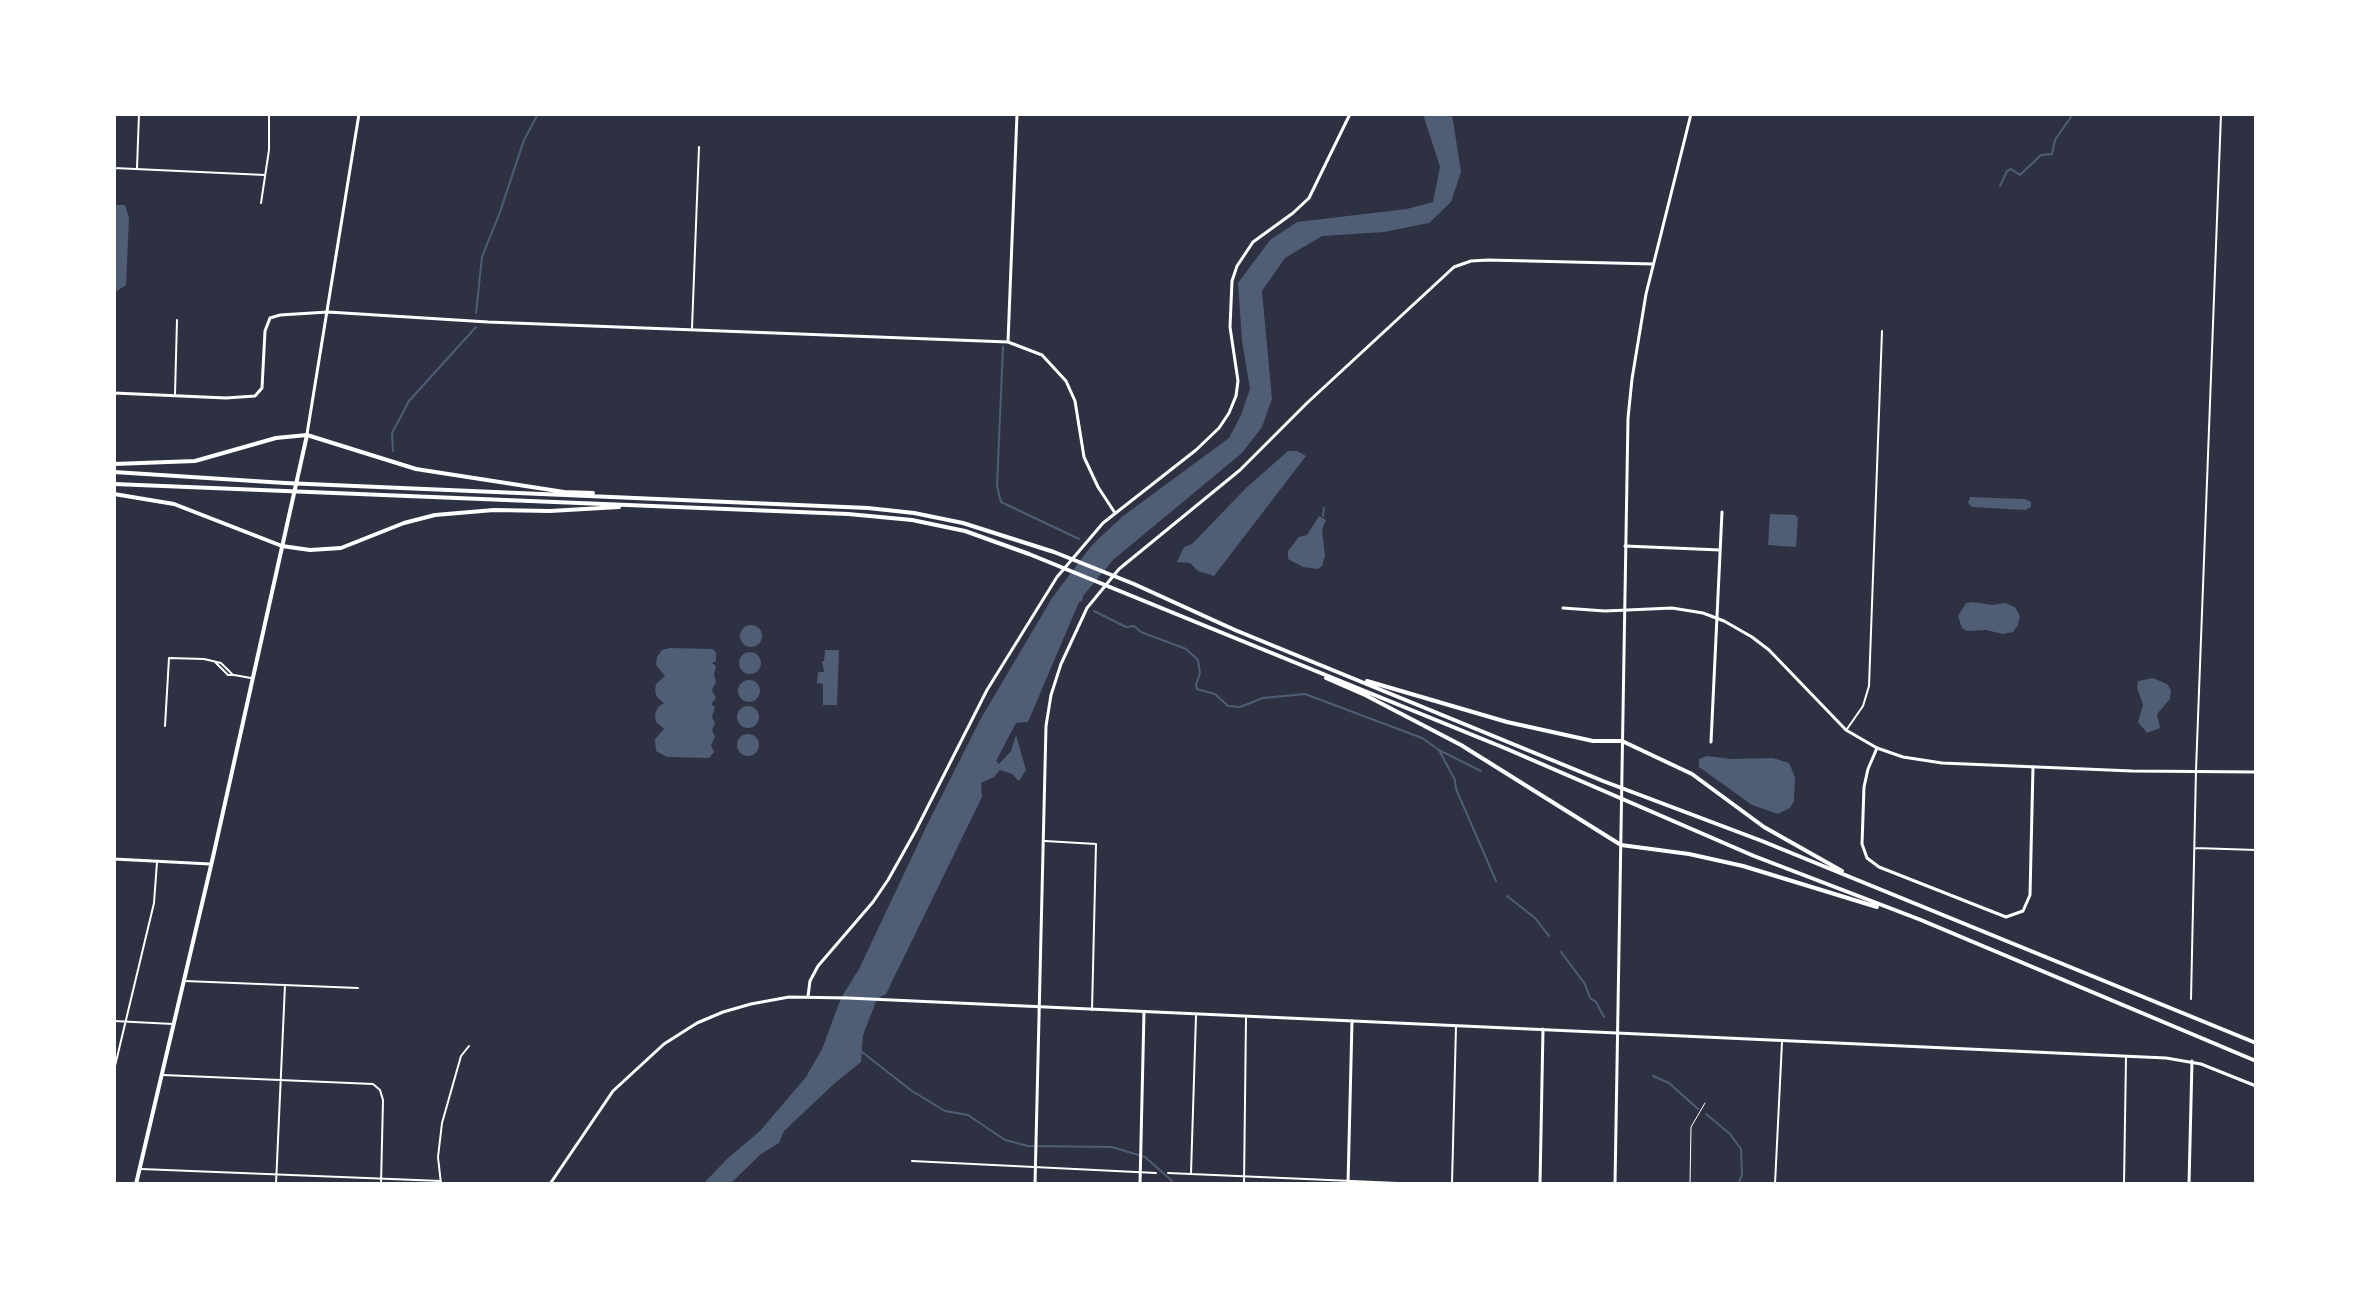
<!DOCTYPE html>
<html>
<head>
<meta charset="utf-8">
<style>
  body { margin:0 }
  #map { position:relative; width:2370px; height:1298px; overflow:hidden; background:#2d3142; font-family:Barlow,sans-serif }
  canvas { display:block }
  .frame { position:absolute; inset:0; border:116px solid #fff; pointer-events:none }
</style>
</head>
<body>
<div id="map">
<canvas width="2370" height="1298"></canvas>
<div class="frame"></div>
</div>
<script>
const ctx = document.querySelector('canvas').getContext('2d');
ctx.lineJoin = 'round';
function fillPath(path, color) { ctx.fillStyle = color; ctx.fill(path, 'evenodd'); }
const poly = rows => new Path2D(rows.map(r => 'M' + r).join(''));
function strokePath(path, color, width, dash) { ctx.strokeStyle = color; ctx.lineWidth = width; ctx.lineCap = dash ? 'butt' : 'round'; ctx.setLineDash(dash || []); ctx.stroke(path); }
fillPath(poly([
  [1423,114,1452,114,1461,172,1451,202,1429,223,1384,232,1322,236,1285,258,1262,291,1272,399,1262,427,1242,453,1113,560,1083,596,1082,601,1079,602,1028,722,1016,723,996,761,999,764,1011,751,1016,735,1026,770,1019,781,1012,774,1000,770,994,777,981,783,982,797,886,994,877,999,863,1035,861,1062,835,1083,784,1131,779,1143,761,1154,730,1184,703,1184,729,1157,760,1131,806,1077,822,1049,841,998,859,969,927,825,980,720,1052,598,1092,545,1123,516,1229,438,1241,415,1250,389,1242,341,1238,283,1270,240,1297,222,1407,209,1433,202,1440,167],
  [114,205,125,205,129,218,126,285,114,293],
  [1288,451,1297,451,1306,456,1214,576,1198,571,1190,563,1177,562,1184,547,1192,544,1246,488],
  [1970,497,2025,499,2031,502,2031,507,2025,510,1972,507,1968,503],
  [1770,514,1795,515,1798,518,1796,547,1768,545],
  [1319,516,1326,520,1322,530,1325,556,1322,566,1318,569,1303,567,1288,559,1288,551,1299,537,1307,535],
  [1973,602,1992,605,2005,603,2015,607,2020,616,2018,625,2013,632,2003,634,1986,630,1967,631,1962,628,1958,616,1966,603],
  '740 636a11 11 0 1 1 22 0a11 11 0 1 1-22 0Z',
  [670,648,712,649,716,652,716,661,712,663,716,666,714,675,716,682,712,690,716,698,711,704,715,707,712,717,715,723,712,730,715,737,711,745,714,752,709,758,667,757,656,751,655,739,664,729,656,722,655,714,658,707,664,703,657,697,655,691,656,684,665,676,656,665,657,657,662,650],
  [825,650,839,650,837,705,823,705,823,684,817,683,818,672,824,672,822,661,824,661],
  '739 663a11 11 0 1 1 22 0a11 11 0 1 1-22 0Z',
  [2153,678,2167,684,2171,690,2170,699,2157,714,2160,728,2147,733,2138,722,2143,705,2137,688,2138,681],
  '738 691a11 11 0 1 1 22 0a11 11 0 1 1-22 0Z',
  '737 717a11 11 0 1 1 22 0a11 11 0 1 1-22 0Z',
  '737 745a11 11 0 1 1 22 0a11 11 0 1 1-22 0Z',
  [1707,756,1731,759,1773,758,1789,763,1795,777,1794,801,1790,808,1778,814,1752,805,1699,767,1699,759]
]), '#4f5d75');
strokePath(poly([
  [2000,186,2007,171,2011,169,2020,175,2041,155,2052,154,2055,140,2073,114],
  [476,313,482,257,500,212,524,140,538,114],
  [1003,347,997,486,1001,502,1079,539],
  [393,451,392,433,409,401,476,327],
  [1323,516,1324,508],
  [1094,611,1126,627,1134,626,1141,632,1186,649,1198,660,1200,673,1196,685,1197,689,1215,694,1228,706,1240,707,1263,698,1305,694,1422,738,1439,750,1455,780,1456,789,1496,881],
  [1439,750,1481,771],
  [1507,896,1535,918,1549,936],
  [1561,952,1585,984,1590,998,1596,1002,1604,1017],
  [862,1052,912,1091,945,1111,968,1115,1005,1140,1028,1146,1112,1147,1145,1157,1171,1180,1173,1184],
  [1653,1076,1669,1083,1698,1109],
  [1706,1114,1730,1134,1741,1149,1742,1175,1738,1184]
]), '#4f5d75', 2);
strokePath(poly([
  [1690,1184,1691,1127,1705,1103]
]), '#fff', 1);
strokePath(poly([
  [114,168,265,175],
  [137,168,139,114],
  [261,203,269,150,269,114],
  [692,328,699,147],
  [175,394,177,320],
  [234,675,251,678],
  [165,726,169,658,204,659,221,663,233,675,228,675,215,662],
  [1847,729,1863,706,1869,686,1882,331],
  [1045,841,1096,844,1092,1010],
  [2195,848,2256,850],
  [185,981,358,988],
  [2191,999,2196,770,2221,114],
  [114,1021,173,1024],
  [114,1070,154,903,157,862],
  [163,1075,373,1084,380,1090,383,1100,381,1184],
  [912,1161,1156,1173],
  [141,1169,441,1181],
  [1168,1173,1420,1184],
  [1191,1173,1196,1016],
  [276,1184,285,985],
  [441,1184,438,1157,442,1123,461,1056,469,1046],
  [1244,1184,1246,1018],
  [1452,1184,1456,1026],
  [1775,1184,1782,1042],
  [2124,1184,2126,1057]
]), '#fff', 2);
strokePath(poly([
  [1008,342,1017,114],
  [114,393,226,398,255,396,262,388,265,331,270,318,280,315,328,312,488,322,1008,342,1042,355,1066,381,1075,401,1084,457,1098,487,1115,513],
  [1625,546,1720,550],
  [1711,742,1722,512],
  [1877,748,1868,769,1864,787,1862,844,1867,858,1879,867,2006,917,2023,911,2030,895,2033,767],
  [114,859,210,864],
  [808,996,810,981,818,966,873,902,888,880,916,830,987,690,1057,577,1103,523,1196,450,1219,428,1229,413,1236,396,1238,381,1230,327,1232,281,1237,266,1253,242,1293,213,1309,198,1350,114],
  [1035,1184,1046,726,1051,695,1061,664,1087,608,1119,569,1240,470,1307,403,1454,267,1471,261,1488,260,1653,264],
  [1140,1184,1144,1012],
  [1348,1184,1352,1021],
  [1540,1184,1543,1029],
  [2189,1184,2192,1061]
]), '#fff', 3);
strokePath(poly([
  [307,434,359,114],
  [1563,608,1605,611,1672,608,1703,613,1724,621,1752,637,1769,650,1846,730,1877,748,1903,757,1942,763,2132,771,2256,772],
  [550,1184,613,1091,664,1044,697,1023,723,1012,751,1004,789,997,848,998,2166,1058,2201,1064,2256,1086]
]), '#fff', 3);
strokePath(poly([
  [1615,1184,1628,418,1632,379,1646,294,1691,114]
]), '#fff', 3);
strokePath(poly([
  [136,1184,213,857,307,435]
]), '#fff', 4);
strokePath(poly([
  [114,464,195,461,276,438,307,435,416,469,564,492,593,493],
  [114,472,285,483,868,508,914,513,963,523,1054,552,1134,584,1235,630,1603,781,1762,841,2256,1043],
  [114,484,848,514,912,520,965,531,1029,554,1507,749,1754,856,1921,920,2256,1061],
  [114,494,174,504,282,546,310,550,341,548,404,523,435,515,494,510,550,511,619,507],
  [1326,678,1365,695,1461,745,1621,845,1689,854,1743,866,1877,907],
  [1367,681,1507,722,1593,741,1622,741,1692,774,1764,827,1842,871]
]), '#fff', 4);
</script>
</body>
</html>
